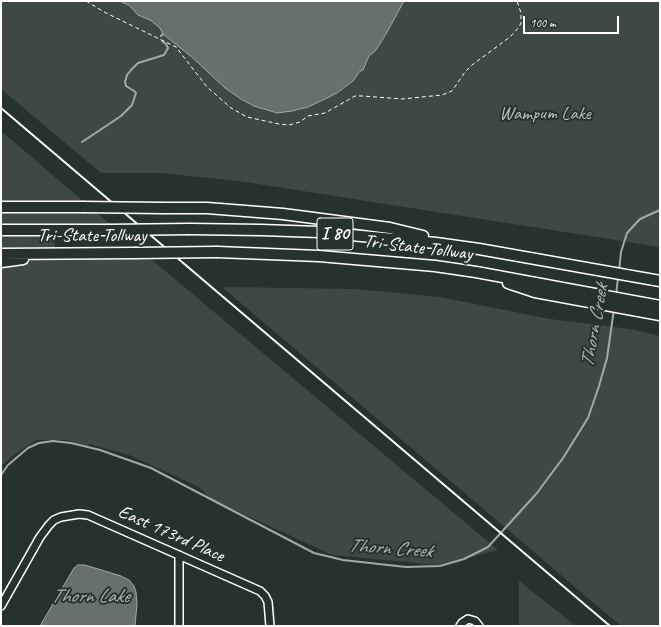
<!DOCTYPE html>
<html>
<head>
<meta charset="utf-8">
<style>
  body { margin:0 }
  #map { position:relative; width:661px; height:627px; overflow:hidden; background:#26332d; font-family:Caveat,sans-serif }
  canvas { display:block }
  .frame { position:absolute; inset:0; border:2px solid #fff; pointer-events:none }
  .scale { position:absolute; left:523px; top:16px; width:96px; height:18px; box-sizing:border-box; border:2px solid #fff; border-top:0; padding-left:5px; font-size:12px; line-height:14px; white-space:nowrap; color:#fff; -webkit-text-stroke:3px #26332d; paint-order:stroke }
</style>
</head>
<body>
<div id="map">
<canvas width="661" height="627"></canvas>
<div class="frame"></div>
<div class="scale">100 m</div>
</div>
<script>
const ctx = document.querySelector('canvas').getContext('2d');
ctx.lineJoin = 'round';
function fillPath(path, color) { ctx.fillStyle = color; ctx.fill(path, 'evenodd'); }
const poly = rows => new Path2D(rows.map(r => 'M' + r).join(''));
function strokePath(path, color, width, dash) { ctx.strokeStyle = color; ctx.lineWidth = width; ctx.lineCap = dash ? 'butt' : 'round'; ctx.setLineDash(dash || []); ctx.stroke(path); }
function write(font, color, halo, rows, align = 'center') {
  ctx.font = font + ' Caveat,sans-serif'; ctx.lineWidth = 4; ctx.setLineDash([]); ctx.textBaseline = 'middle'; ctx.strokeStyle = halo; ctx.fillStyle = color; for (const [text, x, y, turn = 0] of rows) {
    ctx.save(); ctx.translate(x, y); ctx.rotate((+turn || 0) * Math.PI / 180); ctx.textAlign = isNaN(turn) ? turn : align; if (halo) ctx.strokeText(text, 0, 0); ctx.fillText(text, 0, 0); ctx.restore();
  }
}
fillPath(poly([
  [1,1,119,1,129,5,138,15,147,18,160,28,163,34,193,58,225,88,241,99,267,111,308,107,337,93,354,80,359,72,363,70,369,56,376,50,386,34,404,1,660,1,660,247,239,181,160,173,101,173,1,89],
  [1,131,111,225,55,226,55,259,152,260,498,550,438,565,332,555,211,499,199,487,129,455,90,444,87,446,68,440,36,440,10,458,1,467],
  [222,287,356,289,440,297,550,319,630,329,660,336,660,626,621,626],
  [519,581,576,626,519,626]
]), '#3e4944');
const water = poly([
  [119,1,404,1,386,34,376,50,369,56,363,70,359,72,354,80,337,93,323,100,308,107,292,111,277,113,254,106,241,99,225,88,193,58,163,34,160,28,150,20,138,15,129,5,119,1],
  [78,565,85,565,121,576,129,580,134,586,136,592,137,604,135,626,40,626,74,568,78,565]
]);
fillPath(water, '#67706c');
strokePath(water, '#a4a9a7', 1);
strokePath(poly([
  [161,36,163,34],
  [82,142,121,116,132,105,136,93,134,91,126,86,125,82,127,75,131,70,138,63,164,55,168,48,166,44,162,41],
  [619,271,621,252,627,233,640,219,660,210],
  [616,295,618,278],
  [1,475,8,465,28,448,39,443,53,441,71,443,100,450,151,468,314,553,343,560,406,567,440,566,464,559,488,547,537,493,563,458,588,418,599,386,607,358,614,309]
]), '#a4a9a7', 2);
const minor = poly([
  [179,555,179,626],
  [1,606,40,537,49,525,54,520,61,517,79,514,88,515,260,591,265,596,268,602,270,626],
  [460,626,462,623,468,619,475,621,479,626]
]);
const highway = poly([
  [1,207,83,207],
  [163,208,207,208,283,214,390,228,423,236],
  [190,229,261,230,319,232,436,243,479,249,660,281],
  [1,230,108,230],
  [217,252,319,256,435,266,476,272,660,306],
  [1,254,135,253],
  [1,262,23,259],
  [508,283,535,292,660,315]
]);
strokePath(minor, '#fff', 10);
strokePath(highway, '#fff', 13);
strokePath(poly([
  [86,1,106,13,176,47,207,87,231,108,247,117,279,124,289,125,300,122,308,116,325,113,355,96,363,96,402,99,442,95,452,91,465,72,472,65,510,37,519,27,521,23,521,13,517,1]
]), '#fff', 1, [4, 3]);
strokePath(minor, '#26332d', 7);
strokePath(highway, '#26332d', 10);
strokePath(poly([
  [1,108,610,626]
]), '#fff', 2);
const highwayBridge = poly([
  [83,207,163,208],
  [108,230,190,229],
  [135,253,217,252]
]);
strokePath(highwayBridge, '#fff', 13, []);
strokePath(highwayBridge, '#26332d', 10);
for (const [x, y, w] of [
  [335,234,36]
]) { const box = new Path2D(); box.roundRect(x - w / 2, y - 16, w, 32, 3); ctx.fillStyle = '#26332d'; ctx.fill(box); strokePath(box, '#fff', 1); }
write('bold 18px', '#fff', null, [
  ["I 80",335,234]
]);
write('19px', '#bbbfbe', '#26332d', [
  ["Wampum Lake",545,114]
]);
write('19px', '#fff', '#26332d', [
  ["Tri-State Tollway",92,236],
  ["Tri-State Tollway",418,248,7],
  ["East 173rd Place",171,534,24]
]);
write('italic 20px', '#b3b8b6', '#26332d', [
  ["Thorn Creek",595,326,-80],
  ["Thorn Creek",390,549,4],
  ["Thorn Lake",90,597]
]);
</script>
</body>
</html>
